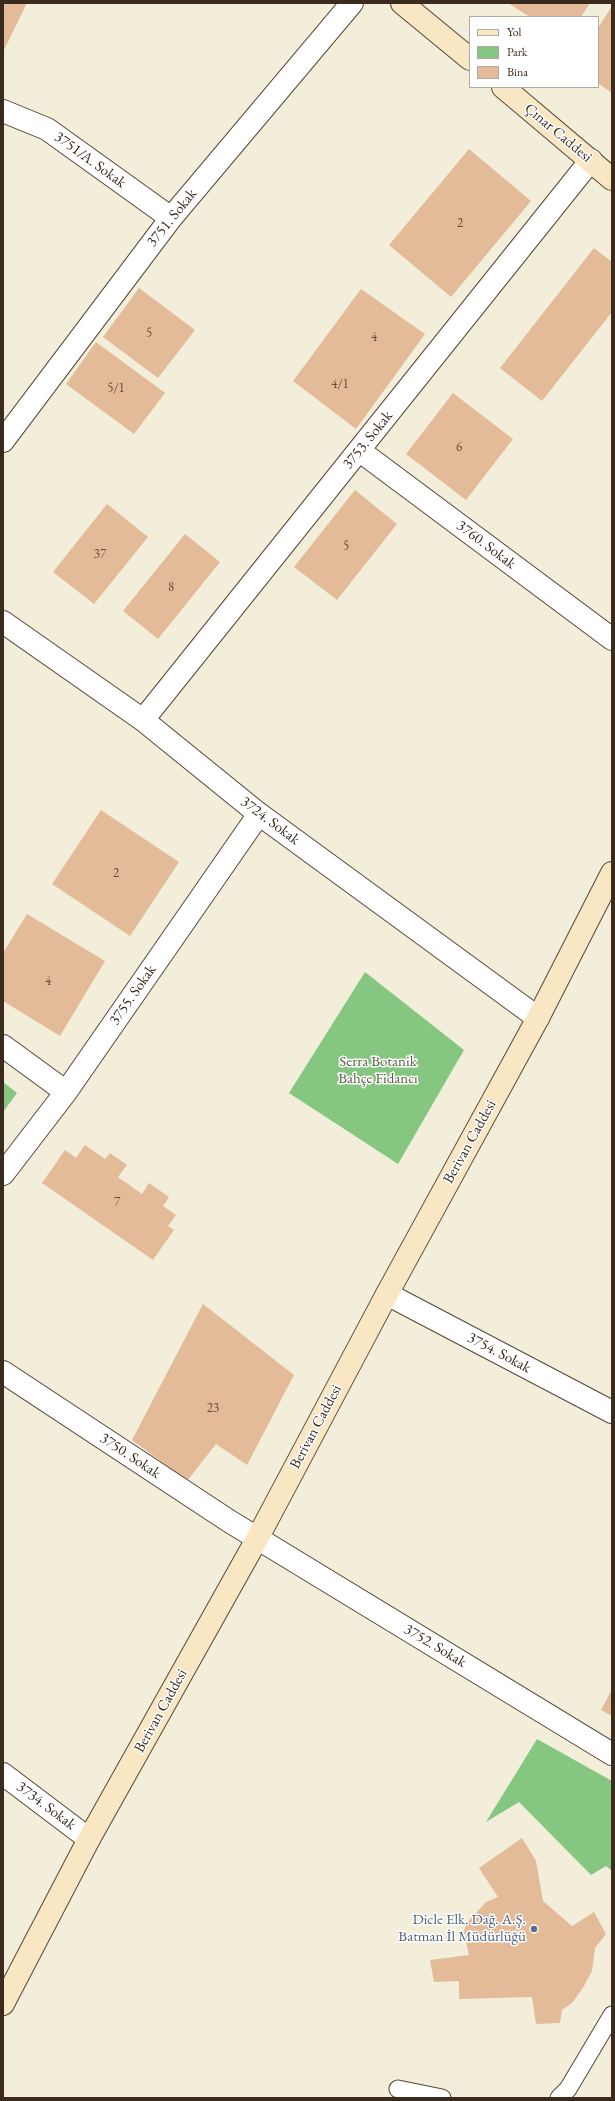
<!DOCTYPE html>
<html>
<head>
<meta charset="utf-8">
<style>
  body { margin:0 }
  #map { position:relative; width:615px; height:2101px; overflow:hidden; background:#f2eeda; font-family:"EB Garamond",serif }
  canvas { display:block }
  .frame { position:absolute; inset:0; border:4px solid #3b2a1e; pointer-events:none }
  .legend { position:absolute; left:469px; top:16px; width:130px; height:72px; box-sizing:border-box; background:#fff; border:1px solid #b1aaa5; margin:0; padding:5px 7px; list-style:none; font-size:12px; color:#3b2a1e }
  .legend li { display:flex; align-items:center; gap:8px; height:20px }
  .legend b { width:20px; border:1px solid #b1aaa5 }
</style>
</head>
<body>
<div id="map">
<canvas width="615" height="2101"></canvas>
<div class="frame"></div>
<ul class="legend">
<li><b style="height:5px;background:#f9e7c3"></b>Yol</li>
<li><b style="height:11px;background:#85c780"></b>Park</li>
<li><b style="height:11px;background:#e4bb98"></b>Bina</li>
</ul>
</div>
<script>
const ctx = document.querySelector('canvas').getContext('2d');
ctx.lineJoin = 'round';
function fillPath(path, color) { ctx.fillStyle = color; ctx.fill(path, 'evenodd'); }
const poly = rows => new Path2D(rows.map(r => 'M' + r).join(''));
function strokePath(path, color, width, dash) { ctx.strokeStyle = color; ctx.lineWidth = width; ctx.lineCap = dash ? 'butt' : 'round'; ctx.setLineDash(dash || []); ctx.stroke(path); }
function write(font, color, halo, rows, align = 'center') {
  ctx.font = font + ' "EB Garamond",serif'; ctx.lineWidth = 3; ctx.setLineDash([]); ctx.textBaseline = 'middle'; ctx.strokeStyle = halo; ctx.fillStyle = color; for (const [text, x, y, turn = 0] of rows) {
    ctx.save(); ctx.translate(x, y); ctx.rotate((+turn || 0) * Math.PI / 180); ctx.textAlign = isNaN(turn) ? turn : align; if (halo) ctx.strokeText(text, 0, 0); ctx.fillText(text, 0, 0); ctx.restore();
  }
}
fillPath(poly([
  [365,972,464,1050,398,1164,289,1093],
  [3,1082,17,1093,3,1112],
  [537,1739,612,1781,612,1871,606,1866,591,1875,519,1802,486,1822]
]), '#85c780');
fillPath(poly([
  [3,3,27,3,3,52],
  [508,3,590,3,581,17,530,17],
  [612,6,612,93,598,83,598,28],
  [469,149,531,201,451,297,389,245],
  [594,248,612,262,612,312,542,401,500,368],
  [139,288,195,330,158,378,103,337],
  [361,289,425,334,356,429,293,381],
  [96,342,165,393,134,434,66,384],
  [453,393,513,439,466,500,406,454],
  [355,490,397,524,337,600,294,567],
  [107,504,148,537,94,604,53,572],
  [185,534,220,562,158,639,123,611],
  [101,810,179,862,130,936,52,884],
  [27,914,105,961,60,1036,3,1001,3,953],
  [85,1145,105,1159,110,1153,127,1165,118,1177,142,1194,149,1183,169,1197,163,1206,176,1215,168,1226,174,1230,153,1260,42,1183,65,1150,76,1158],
  [203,1304,294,1375,247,1465,216,1444,187,1481,132,1440],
  [612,1689,612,1716,601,1710],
  [522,1838,536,1861,543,1901,572,1926,594,1912,606,1934,595,1948,592,1971,584,1986,573,2002,562,2010,560,2023,536,2024,532,1997,459,1999,459,1981,434,1982,430,1960,469,1955,464,1932,466,1924,486,1902,498,1897,479,1868]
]), '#e4bb98');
const lane = poly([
  [398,2089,442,2098],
  [559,2098,568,2089,612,2015]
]);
const street = poly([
  [3,111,47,129,171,218],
  [3,441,171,218,352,3],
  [360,451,612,639],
  [3,622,143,720,259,814,538,1018],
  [143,720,591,160],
  [3,1046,66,1092],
  [3,1174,66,1092,259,814],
  [387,1294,612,1412],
  [3,1372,229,1521,612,1754],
  [3,1774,89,1839]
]);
const secondary = poly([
  [402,3,470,59],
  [503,87,612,179],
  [3,2004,89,1839,257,1539,387,1294,538,1018,612,873]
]);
strokePath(lane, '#56473a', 19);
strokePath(street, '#56473a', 24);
strokePath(secondary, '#56473a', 24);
strokePath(lane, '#fff', 17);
strokePath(street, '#fff', 22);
strokePath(secondary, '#f9e7c3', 22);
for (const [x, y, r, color] of [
  [534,1929,4,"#5c6f8a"]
]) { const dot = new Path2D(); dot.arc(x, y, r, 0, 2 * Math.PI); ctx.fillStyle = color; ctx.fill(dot); strokePath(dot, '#fff', 1.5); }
write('13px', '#654e3c', null, [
  ["2",460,223],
  ["5",149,333],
  ["4",374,337],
  ["4/1",340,384],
  ["5/1",116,388],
  ["6",459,447],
  ["5",346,546],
  ["37",100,554],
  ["8",171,587],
  ["2",116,873],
  ["4",48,981],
  ["7",117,1202],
  ["23",213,1408]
]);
write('15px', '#3b2a1e', '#fff', [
  ["Çınar Caddesi",558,133,40],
  ["3751/A. Sokak",90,160,36],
  ["3751. Sokak",172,218,-51],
  ["3753. Sokak",368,440,-51],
  ["3760. Sokak",486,545,37],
  ["3724. Sokak",270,821,37],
  ["3755. Sokak",133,995,-55],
  ["Berivan Caddesi",470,1142,-61],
  ["3754. Sokak",499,1353,28],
  ["Berivan Caddesi",316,1427,-62],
  ["3750. Sokak",130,1456,34],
  ["3752. Sokak",435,1646,31],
  ["Berivan Caddesi",161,1711,-61],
  ["3734. Sokak",46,1806,37]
]);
write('15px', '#556140', '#fff', [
  ["Serra Botanik",378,1062],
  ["Bahçe Fidancı",378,1079]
]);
write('15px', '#4e5e75', '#fff', [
  ["Dicle Elk. Dağ. A.Ş.",526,1920],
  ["Batman İl Müdürlüğü",526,1937]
], 'right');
</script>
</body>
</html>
